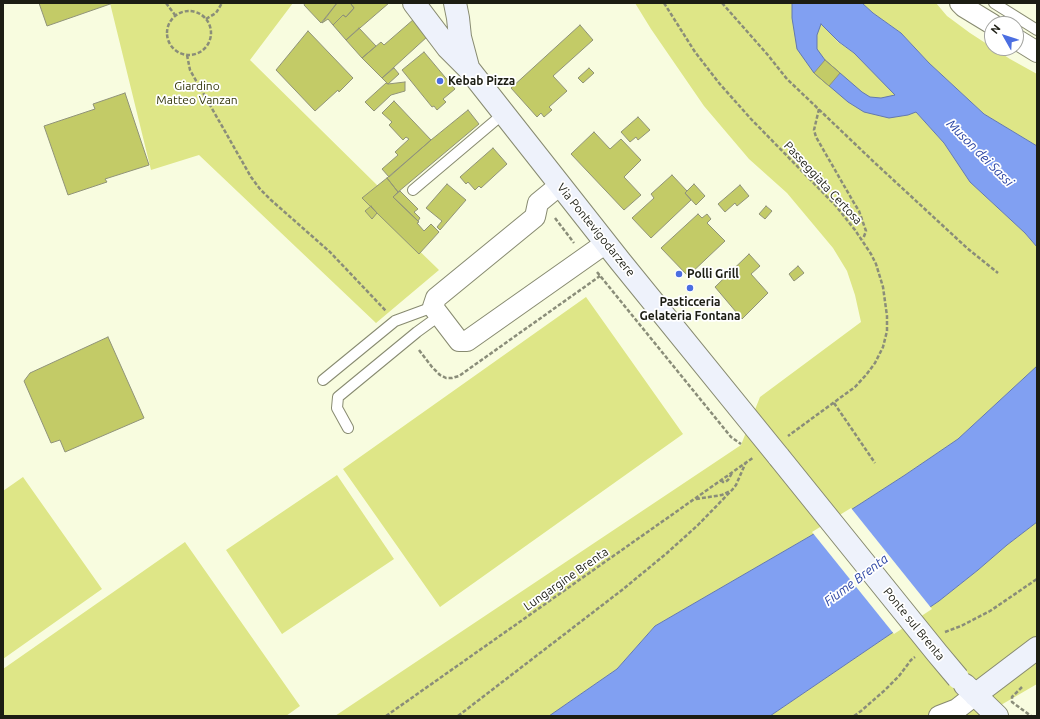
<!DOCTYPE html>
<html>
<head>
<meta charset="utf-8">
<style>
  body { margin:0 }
  #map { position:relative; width:1040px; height:719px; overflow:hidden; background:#f8fcdf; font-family:Ubuntu,sans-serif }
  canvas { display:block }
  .frame { position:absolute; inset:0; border:4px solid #1c1d13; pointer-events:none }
  .north { position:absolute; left:984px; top:16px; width:40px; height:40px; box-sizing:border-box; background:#fff; border:1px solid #a4a5a1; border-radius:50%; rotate:309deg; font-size:11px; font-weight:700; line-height:16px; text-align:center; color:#1c1d13 }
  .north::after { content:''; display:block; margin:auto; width:14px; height:18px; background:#4b6ee1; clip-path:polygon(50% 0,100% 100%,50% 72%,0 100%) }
</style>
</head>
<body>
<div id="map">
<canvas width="1040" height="719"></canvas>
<div class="frame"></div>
<div class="north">N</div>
</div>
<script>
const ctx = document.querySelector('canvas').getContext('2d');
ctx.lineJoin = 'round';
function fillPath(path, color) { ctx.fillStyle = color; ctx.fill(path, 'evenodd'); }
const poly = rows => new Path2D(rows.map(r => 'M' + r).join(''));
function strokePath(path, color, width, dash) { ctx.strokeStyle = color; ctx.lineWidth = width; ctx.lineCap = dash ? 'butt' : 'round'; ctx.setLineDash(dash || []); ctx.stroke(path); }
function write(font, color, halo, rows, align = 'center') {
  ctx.font = font + ' Ubuntu,sans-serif'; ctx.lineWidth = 3.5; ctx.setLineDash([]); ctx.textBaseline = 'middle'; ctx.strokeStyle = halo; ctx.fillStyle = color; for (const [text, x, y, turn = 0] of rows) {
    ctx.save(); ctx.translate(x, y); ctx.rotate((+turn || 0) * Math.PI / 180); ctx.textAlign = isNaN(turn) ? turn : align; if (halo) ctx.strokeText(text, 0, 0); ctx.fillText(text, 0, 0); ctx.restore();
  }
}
fillPath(poly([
  [110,3,293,3,250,60,381,189,368,201,439,270,376,323,199,155,151,170],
  [635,3,805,3,821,23,838,42,854,53,916,112,944,143,970,182,1025,233,1037,247,1037,366,958,439,905,475,812,535,655,626,617,669,549,716,335,716,741,445,760,397,861,322,855,295,847,271,833,248,787,193,749,159,704,106,651,29],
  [862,3,936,3,947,16,970,33,1010,59,1037,74,1037,146,984,114,929,63,901,33,873,13],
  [586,297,683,434,440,607,343,469],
  [337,475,394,559,282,634,226,550],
  [23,477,102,589,3,659,3,491],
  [1037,522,1037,684,982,716,770,716,939,601,978,570,1007,545],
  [185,542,300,706,286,716,3,716,3,669]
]), '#dee687');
const water = poly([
  [792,3,862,3,873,13,901,33,929,63,984,114,1037,146,1037,247,1025,233,970,182,944,143,916,112,908,115,889,118,864,112,848,102,814,73,797,49,792,18,792,3],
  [821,24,839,42,854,53,895,95,881,98,870,97,862,92,825,60,817,49,817,35,821,24],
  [1037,366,1037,522,1007,545,978,570,939,601,770,716,549,716,617,669,655,626,812,535,905,475,958,439,1037,366]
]);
fillPath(water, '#81a0f2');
strokePath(water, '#6379af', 1);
fillPath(poly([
  [851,508,932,609,894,634,812,532]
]), '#f8fcdf');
const building = poly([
  [39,3,113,3,47,26,39,3],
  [305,3,337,3,321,23,304,5,305,3],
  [337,3,353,3,351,4,354,8,346,17,343,15,333,25,328,19,322,23,337,3],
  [353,3,389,3,346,40,333,25,343,15,346,17,354,8,351,4,353,3],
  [414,19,428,36,382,78,362,58,381,42,384,45,414,19],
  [580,25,593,40,553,76,567,91,549,107,552,110,544,117,541,113,537,117,511,88,580,25],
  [359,28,376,46,362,58,346,40,359,28],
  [308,31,353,78,339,92,338,90,315,111,276,70,308,31],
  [424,52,455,89,443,99,446,102,437,110,434,106,432,107,402,70,424,52],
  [825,60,840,73,829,86,814,73,825,60],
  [394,68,399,74,388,84,382,78,394,68],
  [589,68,594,73,583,83,578,78,589,68],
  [405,82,405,91,391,95,374,111,365,102,386,83,388,84,405,82],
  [125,93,149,165,105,179,107,182,68,195,44,126,95,109,93,104,125,93],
  [394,101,431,140,389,177,382,169,398,155,395,152,409,139,406,137,403,140,389,125,392,122,382,113,394,101],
  [468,110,479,124,398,192,387,178,431,140,468,110],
  [638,117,650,130,638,140,636,137,630,142,621,132,638,117],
  [594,132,610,149,621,139,641,160,624,177,641,195,624,210,571,154,594,132],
  [493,148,507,164,481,188,479,186,475,190,468,182,466,184,460,177,493,148],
  [672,175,687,191,685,193,691,200,651,238,632,218,654,198,651,194,672,175],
  [387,178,398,192,393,197,419,222,417,223,424,231,431,224,439,232,419,254,377,213,362,198,387,178],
  [447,184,466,200,440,230,437,227,442,221,426,208,447,184],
  [694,184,705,196,696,205,685,193,694,184],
  [740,185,749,196,737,206,735,203,725,212,718,204,740,185],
  [400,191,418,209,414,212,420,218,418,221,393,197,400,191],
  [371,206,377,213,372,219,365,211,371,206],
  [766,206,772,211,765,219,759,214,766,206],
  [698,214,702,218,707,214,711,219,707,223,725,241,688,276,661,248,698,214],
  [749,254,760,266,751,274,768,293,742,319,715,287,749,254],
  [798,266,804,273,794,281,789,274,798,266],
  [108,337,144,418,65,452,60,440,51,443,24,381,30,373,108,337]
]);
fillPath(building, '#c3cb67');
strokePath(building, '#909378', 1);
const lane = poly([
  [994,3,1037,30],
  [413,190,503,114],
  [323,380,395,321,433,307],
  [348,428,337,408,338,397,417,332,439,316]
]);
const street = poly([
  [960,3,964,7,992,24],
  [1016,39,1037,52],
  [560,185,538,203,535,217,436,298,433,307,459,341,467,341,606,243],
  [939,716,957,709,975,695]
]);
const secondary = poly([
  [414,3,448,48,468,68,620,261,779,457],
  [455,3,458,18,460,37,468,67],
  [965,685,997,716],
  [975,695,1037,648]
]);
strokePath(lane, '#878a70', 12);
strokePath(street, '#878a70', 22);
strokePath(secondary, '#878a70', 24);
strokePath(poly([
  [166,3,175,15],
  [664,3,695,52,719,83,751,119,836,206,855,230,871,254,876,264,883,287,887,316,887,331,883,347,875,363,866,375,855,387,788,436],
  [722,3,767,54,787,79,875,163,967,248,998,273],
  '167 33a22 22 0 1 1 44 0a22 22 0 1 1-44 0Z',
  [206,19,216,13,222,3],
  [187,55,190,70,251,177,260,189,271,200,330,252,386,311],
  [819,109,814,130,816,137,854,203,859,211,866,231,863,239],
  [555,218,574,243],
  [597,272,731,437,741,444],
  [419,350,432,367,440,375,446,378,452,378,459,376,600,276],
  [834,403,875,463],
  [721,480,723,482,725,482,728,480,732,473],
  [696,499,722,495,730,491],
  [945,632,961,626,990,611,1037,579],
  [1022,687,1012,697,1012,702,1031,716],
  [386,716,754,457],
  [458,716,622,590,667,553,698,525,732,490,736,485,746,462],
  [854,716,861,711,885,690,899,676,911,660,915,657]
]), '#8a8d79', 2.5, [4, 2]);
strokePath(lane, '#fff', 10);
strokePath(street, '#fff', 20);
strokePath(secondary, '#eef2fb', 22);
const secondaryBridge = poly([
  [779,457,937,653,958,678]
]);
strokePath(secondaryBridge, '#878a70', 24, []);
strokePath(secondaryBridge, '#eef2fb', 22);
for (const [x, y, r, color] of [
  [440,81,4,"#4b6ee1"],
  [679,274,4,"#4b6ee1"],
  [690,288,4,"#4b6ee1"]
]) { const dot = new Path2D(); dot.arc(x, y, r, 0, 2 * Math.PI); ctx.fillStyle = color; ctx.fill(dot); strokePath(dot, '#fff', 1.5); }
write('bold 12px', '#1c1d13', '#fff', [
  ["Kebab Pizza",448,81],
  ["Polli Grill",687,274],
  ["Pasticceria",690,302,"center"],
  ["Gelateria Fontana",690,316,"center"]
], 'left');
write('12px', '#36390e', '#fff', [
  ["Giardino",197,86],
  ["Matteo Vanzan",197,100]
]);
write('12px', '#1c1d13', '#fff', [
  ["Passeggiata Certosa",823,183,47],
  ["Via Pontevigodarzere",596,230,51],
  ["Lungargine Brenta",566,579,-35],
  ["Ponte sul Brenta",914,624,51]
]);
write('italic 13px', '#2c45a4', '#fff', [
  ["Muson dei Sassi",980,153,45],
  ["Fiume Brenta",856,580,-37]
]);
</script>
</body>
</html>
